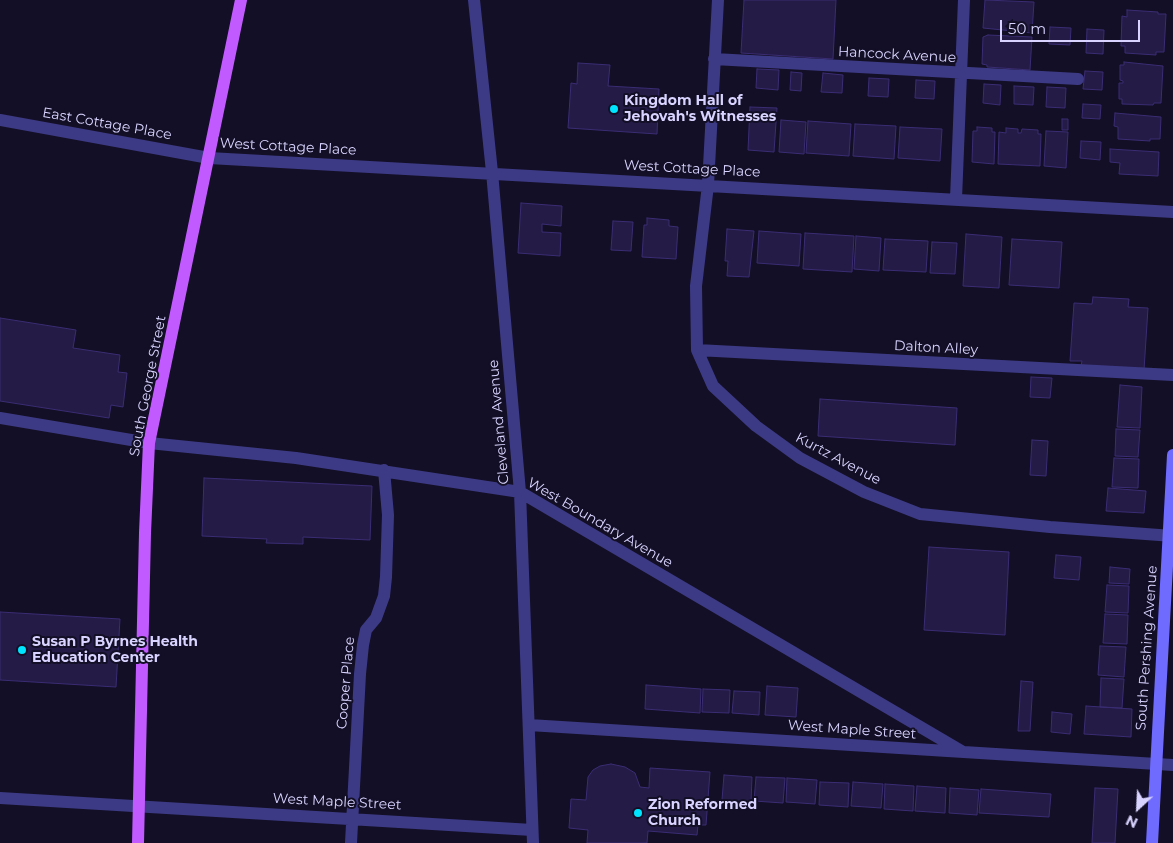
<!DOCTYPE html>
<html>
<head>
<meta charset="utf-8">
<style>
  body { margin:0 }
  #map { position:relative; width:1173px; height:843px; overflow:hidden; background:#130f26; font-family:Montserrat,sans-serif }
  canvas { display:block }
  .north { position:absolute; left:1113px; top:783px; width:50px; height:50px; -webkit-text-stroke:4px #130f26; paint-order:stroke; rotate:205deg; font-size:14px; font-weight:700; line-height:20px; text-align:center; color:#d9d4ff }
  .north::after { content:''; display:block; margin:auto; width:18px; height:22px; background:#d9d4ff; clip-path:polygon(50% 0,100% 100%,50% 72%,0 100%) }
  .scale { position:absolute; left:1000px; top:20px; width:140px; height:22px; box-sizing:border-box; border:2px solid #d9d4ff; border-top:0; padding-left:6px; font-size:15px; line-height:18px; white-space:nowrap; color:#d9d4ff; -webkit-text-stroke:4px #130f26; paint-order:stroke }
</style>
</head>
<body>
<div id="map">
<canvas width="1173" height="843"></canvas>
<div class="north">N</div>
<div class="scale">50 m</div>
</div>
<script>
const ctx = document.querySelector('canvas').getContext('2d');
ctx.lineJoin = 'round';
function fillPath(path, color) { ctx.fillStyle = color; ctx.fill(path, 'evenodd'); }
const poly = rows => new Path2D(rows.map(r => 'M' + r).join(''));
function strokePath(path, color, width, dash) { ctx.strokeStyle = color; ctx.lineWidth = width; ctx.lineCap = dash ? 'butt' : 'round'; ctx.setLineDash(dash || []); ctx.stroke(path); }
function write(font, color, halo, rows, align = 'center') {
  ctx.font = font + ' Montserrat,sans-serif'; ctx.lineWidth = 4; ctx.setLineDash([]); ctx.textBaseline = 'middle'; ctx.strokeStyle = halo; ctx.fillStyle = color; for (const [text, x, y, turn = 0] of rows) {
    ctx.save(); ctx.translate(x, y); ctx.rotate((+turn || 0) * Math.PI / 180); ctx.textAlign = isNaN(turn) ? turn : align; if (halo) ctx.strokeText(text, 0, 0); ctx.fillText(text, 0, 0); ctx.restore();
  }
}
const building = poly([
  [744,0,836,0,833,59,741,53,744,0],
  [985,0,1034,2,1032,33,983,28,985,0],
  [1127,10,1158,12,1158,14,1166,14,1164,52,1156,52,1156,55,1125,53,1125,46,1121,46,1122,16,1127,17,1127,10],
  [1050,27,1071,28,1070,45,1049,44,1050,27],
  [1087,29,1104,30,1103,54,1086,53,1087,29],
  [988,35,1032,37,1030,70,987,67,987,65,982,64,983,37,988,35],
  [1124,62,1163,66,1161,103,1154,103,1153,105,1122,104,1122,99,1119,99,1119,83,1123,83,1123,81,1120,80,1120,65,1124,65,1124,62],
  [578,63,610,65,608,86,659,89,657,134,568,128,571,83,577,84,578,63],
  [757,69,779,70,778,90,756,88,757,69],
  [1085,71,1103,72,1102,90,1083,89,1085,71],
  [791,72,802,73,801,91,790,90,791,72],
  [823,73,843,75,842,93,821,92,823,73],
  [869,78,889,79,888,97,868,96,869,78],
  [916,80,935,81,934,99,915,98,916,80],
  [984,84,1001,85,1000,105,983,103,984,84],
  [1014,86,1034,87,1033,105,1014,104,1014,86],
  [1047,87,1066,88,1065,108,1046,107,1047,87],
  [1083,104,1101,105,1100,119,1082,118,1083,104],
  [750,107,777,108,774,152,748,150,750,107],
  [1115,113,1161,117,1160,139,1150,139,1150,141,1118,139,1118,127,1114,126,1115,113],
  [1062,119,1068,119,1068,130,1062,130,1062,119],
  [781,120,806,122,804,154,779,152,781,120],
  [808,121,851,124,849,156,806,153,808,121],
  [855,124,896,126,894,159,853,156,855,124],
  [900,127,942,129,940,161,898,158,900,127],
  [977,127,992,128,992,132,995,132,994,164,972,162,973,131,977,131,977,127],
  [1006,128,1018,129,1018,133,1021,133,1022,129,1038,130,1038,134,1041,134,1040,166,998,164,999,132,1006,133,1006,128],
  [1046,131,1068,132,1066,168,1044,166,1046,131],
  [1081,141,1101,142,1100,160,1080,158,1081,141],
  [1110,149,1159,152,1158,176,1119,174,1120,163,1110,162,1110,149],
  [521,203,562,206,561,226,542,224,542,232,561,233,560,256,518,253,521,203],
  [647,218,669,220,669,226,678,227,676,259,642,257,644,225,647,225,647,218],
  [613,221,633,222,631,251,611,250,613,221],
  [727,229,754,231,749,277,727,276,728,261,725,261,727,229],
  [759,231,801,234,799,266,757,263,759,231],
  [805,233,854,236,852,272,803,269,805,233],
  [966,234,1002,237,999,288,963,286,966,234],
  [856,236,881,238,879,271,854,269,856,236],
  [885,239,928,241,926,272,883,270,885,239],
  [1012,239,1062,242,1059,288,1009,285,1012,239],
  [932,242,957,243,955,274,930,273,932,242],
  [1093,297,1129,299,1128,307,1148,308,1144,370,1081,366,1082,361,1070,361,1074,303,1092,304,1093,297],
  [0,318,76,330,73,348,120,355,118,372,127,373,123,407,111,405,109,418,0,401,0,318],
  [1031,377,1052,378,1050,398,1030,397,1031,377],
  [1120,385,1142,387,1140,428,1117,427,1120,385],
  [820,399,957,408,955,445,818,436,820,399],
  [1116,429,1140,430,1138,457,1115,456,1116,429],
  [1032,440,1048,441,1046,476,1030,475,1032,440],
  [1114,458,1139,459,1138,488,1112,487,1114,458],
  [204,478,372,486,370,540,303,537,303,544,266,543,267,539,202,536,204,478],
  [1108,488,1146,491,1144,513,1106,511,1108,488],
  [929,547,1009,552,1005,635,924,630,929,547],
  [1056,555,1081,557,1079,580,1054,578,1056,555],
  [1110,567,1130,569,1129,584,1109,583,1110,567],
  [1107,585,1129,586,1128,613,1105,612,1107,585],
  [0,612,120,619,116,687,0,680,0,612],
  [1105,614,1128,615,1127,644,1103,643,1105,614],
  [1100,646,1126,647,1124,677,1098,675,1100,646],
  [1101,678,1124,679,1122,708,1100,707,1101,678],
  [1021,681,1033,682,1030,731,1018,731,1021,681],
  [646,685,701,689,700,713,645,709,646,685],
  [767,686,798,688,796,717,765,715,767,686],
  [703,689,730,690,729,713,702,712,703,689],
  [734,691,760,692,759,715,732,713,734,691],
  [1086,706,1132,709,1131,737,1084,734,1086,706],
  [1052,712,1072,714,1070,734,1051,732,1052,712],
  [611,764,625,767,635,773,640,787,649,788,650,768,710,772,706,825,698,825,697,835,648,831,647,843,587,843,588,830,569,828,571,799,586,800,588,777,593,770,600,766,611,764],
  [724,775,752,777,751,802,722,800,724,775],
  [756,777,785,778,783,803,754,801,756,777],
  [787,778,817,780,815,804,786,802,787,778],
  [820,782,849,783,848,807,819,805,820,782],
  [853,782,883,784,881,808,851,806,853,782],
  [885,784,914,786,913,811,884,809,885,784],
  [917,786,946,788,945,813,915,811,917,786],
  [950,788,979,790,977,815,949,813,950,788],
  [1095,788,1118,789,1115,843,1092,843,1095,788],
  [981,789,1051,794,1049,817,979,813,981,789]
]);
fillPath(building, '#241b47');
strokePath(building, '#3b2d73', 1);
strokePath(poly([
  [474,0,492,172,520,492,533,843],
  [718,0,708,185,696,286,697,350,713,386,756,426,800,458,864,492,920,514,1050,527,1173,536],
  [714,59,1078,79],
  [0,120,209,158,1173,212],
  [956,199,964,0],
  [697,350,1173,375],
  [0,418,149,443,296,458,520,492,963,752],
  [529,725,1173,765],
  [0,798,532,830],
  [351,843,360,674,363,645,366,630,376,618,384,596,386,577,388,515,384,470]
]), '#3d3a85', 12);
strokePath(poly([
  [1152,843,1173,455]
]), '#6f6bff', 12);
strokePath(poly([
  [138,843,145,533,149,443,241,0]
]), '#c25bff', 12);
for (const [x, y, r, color] of [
  [614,109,5,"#00e5ff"],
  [22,650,5,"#00e5ff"],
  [638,813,5,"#00e5ff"]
]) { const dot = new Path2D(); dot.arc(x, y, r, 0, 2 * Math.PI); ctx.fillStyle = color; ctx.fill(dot); strokePath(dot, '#130f26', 2); }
write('14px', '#d9d4ff', '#130f26', [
  ["Hancock Avenue",897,55,3],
  ["East Cottage Place",107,124,10],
  ["West Cottage Place",288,147,3],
  ["West Cottage Place",692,169,3],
  ["Dalton Alley",936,348,3],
  ["South George Street",148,386,-79],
  ["Cleveland Avenue",499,422,-95],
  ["Kurtz Avenue",838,459,28],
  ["West Boundary Avenue",600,523,30],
  ["South Pershing Avenue",1147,648,-86],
  ["Cooper Place",346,683,-85],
  ["West Maple Street",852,730,4],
  ["West Maple Street",337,802,3]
]);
write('bold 14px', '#d9d4ff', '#130f26', [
  ["Kingdom Hall of",624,101],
  ["Jehovah's Witnesses",624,117],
  ["Susan P Byrnes Health",32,642],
  ["Education Center",32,658],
  ["Zion Reformed",648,805],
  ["Church",648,821]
], 'left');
</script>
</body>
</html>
